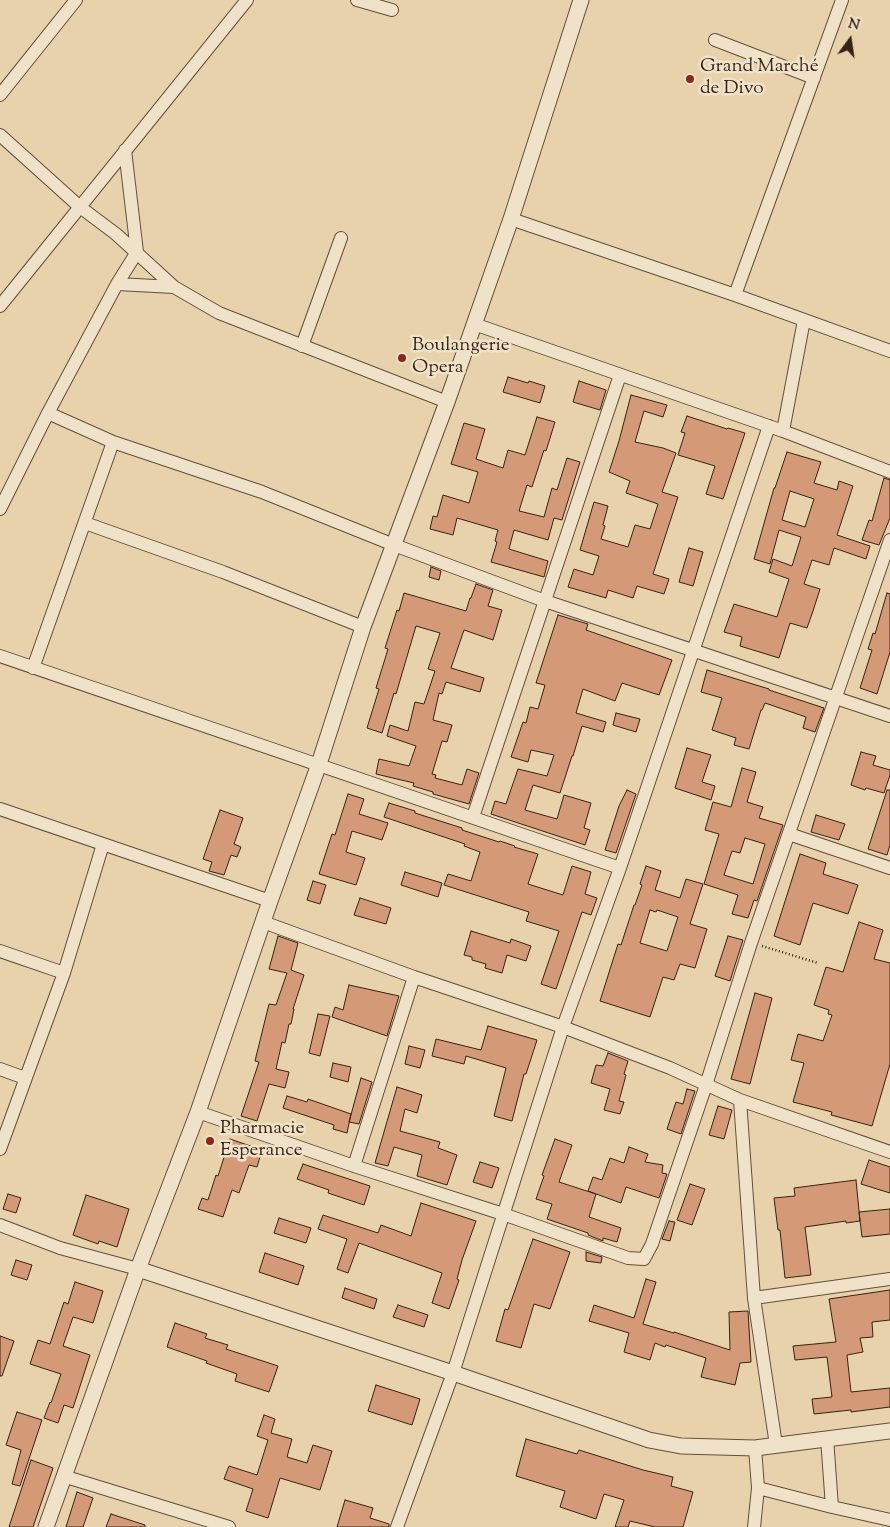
<!DOCTYPE html>
<html>
<head>
<meta charset="utf-8">
<style>
  body { margin:0 }
  #map { position:relative; width:890px; height:1527px; overflow:hidden; background:#e8d2ab; font-family:"Sorts Mill Goudy",serif }
  canvas { display:block }
  .north { position:absolute; left:825px; top:15px; width:50px; height:50px; -webkit-text-stroke:4px #f0e2c8; paint-order:stroke; rotate:14deg; font-size:14px; font-weight:700; line-height:20px; text-align:center; color:#362216 }
  .north::after { content:''; display:block; margin:auto; width:18px; height:22px; background:#362216; clip-path:polygon(50% 0,100% 100%,50% 72%,0 100%) }
</style>
</head>
<body>
<div id="map">
<canvas width="890" height="1527"></canvas>
<div class="north">N</div>
</div>
<script>
const ctx = document.querySelector('canvas').getContext('2d');
ctx.lineJoin = 'round';
function fillPath(path, color) { ctx.fillStyle = color; ctx.fill(path, 'evenodd'); }
const poly = rows => new Path2D(rows.map(r => 'M' + r).join(''));
function strokePath(path, color, width, dash) { ctx.strokeStyle = color; ctx.lineWidth = width; ctx.lineCap = dash ? 'butt' : 'round'; ctx.setLineDash(dash || []); ctx.stroke(path); }
function write(font, color, halo, rows, align = 'center') {
  ctx.font = font + ' "Sorts Mill Goudy",serif'; ctx.lineWidth = 5; ctx.setLineDash([]); ctx.textBaseline = 'middle'; ctx.strokeStyle = halo; ctx.fillStyle = color; for (const [text, x, y, turn = 0] of rows) {
    ctx.save(); ctx.translate(x, y); ctx.rotate((+turn || 0) * Math.PI / 180); ctx.textAlign = isNaN(turn) ? turn : align; if (halo) ctx.strokeText(text, 0, 0); ctx.fillText(text, 0, 0); ctx.restore();
  }
}
const building = poly([
  [508,377,528,383,529,381,545,386,540,403,503,392,508,377],
  [579,381,606,390,600,410,573,402,579,381],
  [631,395,667,405,663,417,644,411,635,442,663,448,676,453,662,492,678,497,653,574,669,579,664,594,637,586,633,598,608,590,606,598,568,587,574,569,593,575,599,556,580,550,594,502,608,506,603,525,605,526,601,539,628,547,635,525,650,529,658,504,626,493,630,481,609,472,619,441,631,395],
  [687,416,727,429,728,428,745,433,723,499,706,494,715,466,678,455,685,433,681,432,687,416],
  [537,417,555,422,546,451,544,450,532,487,527,485,519,511,544,517,552,488,557,490,567,458,580,462,562,520,554,518,548,540,514,530,509,549,548,561,544,577,491,562,497,542,495,541,498,530,457,518,453,535,430,529,433,516,437,517,443,495,469,503,478,472,451,464,464,423,485,429,476,459,503,468,508,450,525,455,537,417],
  [787,452,821,462,814,483,837,490,839,481,853,486,837,535,870,546,866,559,834,548,829,565,812,560,804,584,820,589,813,611,807,628,790,623,779,658,740,646,742,637,724,632,734,604,777,617,789,579,769,572,773,559,792,566,801,537,779,530,770,564,754,559,774,488,775,488,787,452],
  [790,491,814,499,805,527,782,520,790,491],
  [884,478,890,480,890,518,879,545,862,540,869,520,872,521,884,478],
  [689,548,703,552,693,586,679,582,689,548],
  [431,567,441,571,439,580,429,577,431,567],
  [476,584,493,590,488,606,502,610,493,640,464,630,451,668,484,678,480,692,446,682,442,694,439,693,433,720,452,725,447,742,442,741,432,774,436,775,435,778,462,785,467,769,479,773,469,804,433,794,433,792,413,786,414,783,376,774,379,759,409,766,416,746,387,736,390,725,408,731,415,702,424,704,435,671,428,669,440,633,416,626,396,694,394,693,382,733,367,728,379,689,376,688,388,649,385,648,397,610,399,611,404,593,466,611,470,598,471,598,476,584],
  [887,593,890,594,890,652,877,694,860,688,872,650,868,649,873,633,875,634,887,593],
  [558,615,588,624,586,630,672,660,659,695,622,683,615,701,583,689,576,713,606,722,603,732,582,726,573,756,572,756,560,793,533,785,525,810,557,819,564,795,591,803,584,828,590,830,585,845,491,814,495,801,506,804,518,769,547,776,554,755,531,750,528,762,511,757,523,722,526,723,530,707,538,709,545,685,536,683,558,615],
  [707,670,769,689,769,690,824,708,815,732,803,728,806,717,765,703,762,710,761,710,749,749,734,745,736,738,712,730,722,698,701,692,707,670],
  [616,713,640,719,636,732,613,725,616,713],
  [687,748,711,755,702,782,715,786,711,800,675,788,687,748],
  [861,752,876,756,873,765,890,770,890,775,884,793,866,788,865,790,851,785,861,752],
  [742,768,756,772,747,802,763,807,759,818,783,825,757,901,754,900,748,918,732,914,738,895,704,884,719,834,705,830,713,802,731,807,742,768],
  [745,838,765,844,753,884,724,875,732,851,740,853,745,838],
  [627,790,636,794,616,853,605,850,619,806,627,790],
  [887,790,890,790,890,845,887,855,868,849,887,790],
  [348,794,364,799,359,814,388,823,382,840,352,831,346,852,365,858,356,885,319,874,332,834,335,835,348,794],
  [389,803,415,811,415,813,462,828,462,830,499,842,500,841,515,846,514,847,538,854,528,884,563,895,572,866,591,872,585,894,597,898,591,915,582,912,556,989,541,984,559,931,526,921,529,912,444,885,448,874,471,881,480,852,464,846,465,844,384,817,389,803],
  [220,810,243,818,234,844,241,847,237,857,231,855,224,875,209,871,212,862,203,859,220,810],
  [816,815,845,824,839,840,811,832,816,815],
  [800,854,826,863,823,874,858,885,848,914,813,903,800,945,774,936,800,854],
  [646,866,661,871,655,890,680,898,686,879,703,884,690,924,707,929,695,968,680,964,674,980,663,977,650,1017,600,1001,618,944,621,945,634,905,635,905,642,885,640,884,646,866],
  [650,910,656,912,657,910,678,917,667,951,640,943,650,910],
  [405,872,442,883,438,897,401,885,405,872],
  [313,881,326,885,320,904,307,900,313,881],
  [360,898,391,908,386,924,354,915,360,898],
  [859,922,883,930,874,959,890,963,890,1064,872,1126,831,1115,832,1112,793,1102,804,1063,791,1060,798,1034,823,1041,832,1015,828,1014,829,1010,814,1005,826,967,843,972,859,922],
  [471,931,510,943,511,939,531,946,526,961,507,955,502,973,485,968,486,964,472,960,472,957,464,955,471,931],
  [278,936,298,943,291,970,304,975,293,1009,294,1009,291,1024,289,1024,285,1043,282,1042,276,1069,289,1072,285,1088,269,1084,257,1121,241,1116,259,1062,255,1061,269,1004,276,1005,287,973,269,969,278,936],
  [728,936,743,940,730,981,715,976,728,936],
  [349,985,399,996,387,1036,332,1017,335,1007,343,1010,349,985],
  [755,993,772,998,750,1084,731,1079,755,993],
  [318,1014,330,1016,320,1056,309,1053,318,1014],
  [488,1026,537,1040,526,1074,524,1074,512,1121,494,1116,506,1068,466,1056,464,1064,432,1056,436,1039,481,1050,488,1026],
  [409,1046,425,1050,420,1068,405,1064,409,1046],
  [608,1053,628,1061,624,1074,626,1075,619,1101,624,1102,620,1114,604,1110,610,1089,591,1083,596,1065,603,1066,608,1053],
  [333,1063,351,1067,348,1082,330,1077,333,1063],
  [361,1078,372,1082,359,1124,349,1122,361,1078],
  [397,1087,422,1095,417,1113,405,1109,400,1131,440,1142,438,1148,457,1155,447,1185,417,1176,422,1155,394,1147,388,1166,375,1163,397,1087],
  [687,1089,695,1091,681,1134,667,1129,676,1102,683,1104,687,1089],
  [287,1096,307,1102,308,1099,351,1114,347,1133,333,1129,334,1125,283,1108,287,1096],
  [718,1106,732,1110,724,1139,709,1135,718,1106],
  [230,1139,262,1150,257,1167,249,1165,239,1193,232,1190,223,1217,198,1209,202,1198,208,1200,216,1175,218,1176,230,1139],
  [555,1139,572,1145,559,1182,596,1194,589,1217,621,1228,617,1242,603,1238,603,1241,588,1235,588,1233,547,1219,552,1204,536,1199,544,1176,542,1175,555,1139],
  [629,1147,648,1154,645,1162,663,1165,662,1173,667,1174,659,1198,626,1187,621,1203,588,1191,593,1177,602,1180,610,1158,624,1163,629,1147],
  [869,1160,890,1167,890,1193,861,1184,869,1160],
  [480,1162,499,1168,492,1188,473,1182,480,1162],
  [303,1164,370,1186,364,1205,328,1193,329,1190,297,1179,303,1164],
  [856,1180,860,1221,846,1223,846,1221,805,1227,811,1275,785,1278,780,1230,778,1230,774,1198,795,1196,794,1188,856,1180],
  [690,1184,705,1189,692,1225,677,1220,690,1184],
  [8,1194,21,1198,16,1213,3,1209,8,1194],
  [86,1195,129,1209,117,1247,99,1241,98,1244,73,1235,86,1195],
  [421,1203,476,1221,462,1260,457,1279,459,1280,449,1309,432,1303,442,1273,359,1243,348,1273,337,1269,347,1239,318,1229,323,1215,378,1233,381,1225,411,1236,421,1203],
  [890,1209,890,1234,862,1237,859,1212,890,1209],
  [279,1218,311,1228,306,1243,274,1233,279,1218],
  [669,1221,675,1222,670,1241,662,1239,669,1221],
  [533,1239,570,1252,550,1309,534,1304,521,1348,496,1341,505,1309,508,1310,533,1239],
  [586,1252,602,1257,601,1263,586,1261,586,1252],
  [265,1253,304,1266,298,1285,259,1272,265,1253],
  [16,1260,32,1265,27,1280,11,1275,16,1260],
  [646,1279,656,1282,643,1324,674,1333,674,1332,730,1350,729,1312,748,1311,751,1362,740,1363,735,1385,701,1377,706,1358,666,1345,665,1347,655,1343,650,1360,624,1352,629,1333,589,1321,594,1305,634,1318,646,1279],
  [75,1282,103,1291,93,1323,73,1317,63,1346,90,1355,73,1408,64,1405,58,1423,44,1418,50,1402,51,1403,61,1374,30,1364,38,1340,50,1344,64,1302,68,1304,75,1282],
  [345,1288,377,1299,374,1309,342,1298,345,1288],
  [890,1290,890,1320,872,1322,873,1337,860,1338,863,1352,847,1355,851,1392,890,1388,890,1407,851,1412,851,1410,814,1414,812,1399,832,1397,827,1357,795,1360,793,1346,836,1342,829,1299,890,1290],
  [398,1305,428,1315,424,1327,393,1317,398,1305],
  [175,1323,207,1334,205,1338,228,1345,226,1349,278,1366,269,1392,235,1381,237,1374,206,1363,207,1361,167,1347,175,1323],
  [0,1336,14,1341,2,1376,0,1376,0,1336],
  [376,1385,420,1399,412,1425,368,1411,376,1385],
  [17,1412,42,1420,20,1486,12,1484,21,1450,6,1445,17,1412],
  [264,1415,275,1419,271,1433,292,1439,287,1457,307,1463,313,1445,332,1451,320,1490,280,1478,268,1518,246,1511,253,1489,224,1479,229,1466,257,1475,268,1440,257,1436,264,1415],
  [526,1439,577,1454,579,1450,643,1470,673,1477,671,1486,693,1492,683,1527,655,1527,630,1521,628,1527,615,1527,624,1500,604,1494,596,1519,560,1507,565,1491,516,1476,526,1439],
  [31,1460,53,1468,33,1527,9,1527,31,1460],
  [77,1492,93,1498,83,1527,66,1527,77,1492],
  [345,1500,373,1508,370,1518,389,1524,389,1527,337,1527,345,1500],
  [111,1514,145,1525,145,1527,106,1527,111,1514]
]);
fillPath(building, '#d49976');
strokePath(building, '#362216', 1);
const minor = poly([
  [357,0,392,10],
  [715,40,814,78],
  [0,95,76,0],
  [0,135,80,207,116,234,174,287,219,313,447,402],
  [511,219,735,295,890,351],
  [117,284,174,287],
  [735,295,842,0],
  [0,306,247,0],
  [474,324,783,431,890,472],
  [302,346,341,238],
  [48,413,113,442,262,492,394,545,545,601,890,716],
  [783,431,804,320],
  [0,509,48,413,117,284,137,252,125,150],
  [85,523,223,572,363,627],
  [0,656,620,868],
  [33,668,113,442],
  [0,809,270,901],
  [473,817,620,375],
  [789,834,890,868],
  [263,922,414,977,563,1027,670,1068,740,1100,890,1152],
  [0,951,64,973],
  [0,1069,25,1078],
  [740,1100,754,1298,776,1445],
  [198,1112,354,1166,503,1214,628,1258,644,1259,652,1244,706,1085,751,943,890,540],
  [0,1149,64,973,103,844],
  [354,1166,414,977],
  [0,1225,60,1248,138,1269],
  [754,1298,890,1279],
  [827,1438,832,1507],
  [755,1448,758,1488,832,1507,890,1520],
  [63,1476,229,1527],
  [397,1527,453,1373,563,1027,620,868,769,426],
  [754,1527,758,1488]
]);
const tertiary = poly([
  [138,1269,453,1373,649,1440,681,1446,755,1448,890,1431],
  [46,1527,138,1269,198,1112,270,901,319,764,363,627,447,402,511,219,581,0]
]);
strokePath(minor, '#624e3b', 14);
strokePath(tertiary, '#624e3b', 17);
strokePath(poly([
  [762,946,818,963]
]), '#362216', 2.5, [1, 2.5]);
strokePath(minor, '#f0e2c8', 12);
strokePath(tertiary, '#f0e2c8', 15);
for (const [x, y, r, color] of [
  [690,79,5,"#8f2418"],
  [402,358,5,"#8f2418"],
  [210,1141,5,"#8f2418"]
]) { const dot = new Path2D(); dot.arc(x, y, r, 0, 2 * Math.PI); ctx.fillStyle = color; ctx.fill(dot); strokePath(dot, '#f0e2c8', 2); }
write('19px', '#362216', '#f0e2c8', [
  ["Grand Marché",700,68],
  ["de Divo",700,90],
  ["Boulangerie",412,347],
  ["Opera",412,369],
  ["Pharmacie",220,1130],
  ["Esperance",220,1152]
], 'left');
</script>
</body>
</html>
